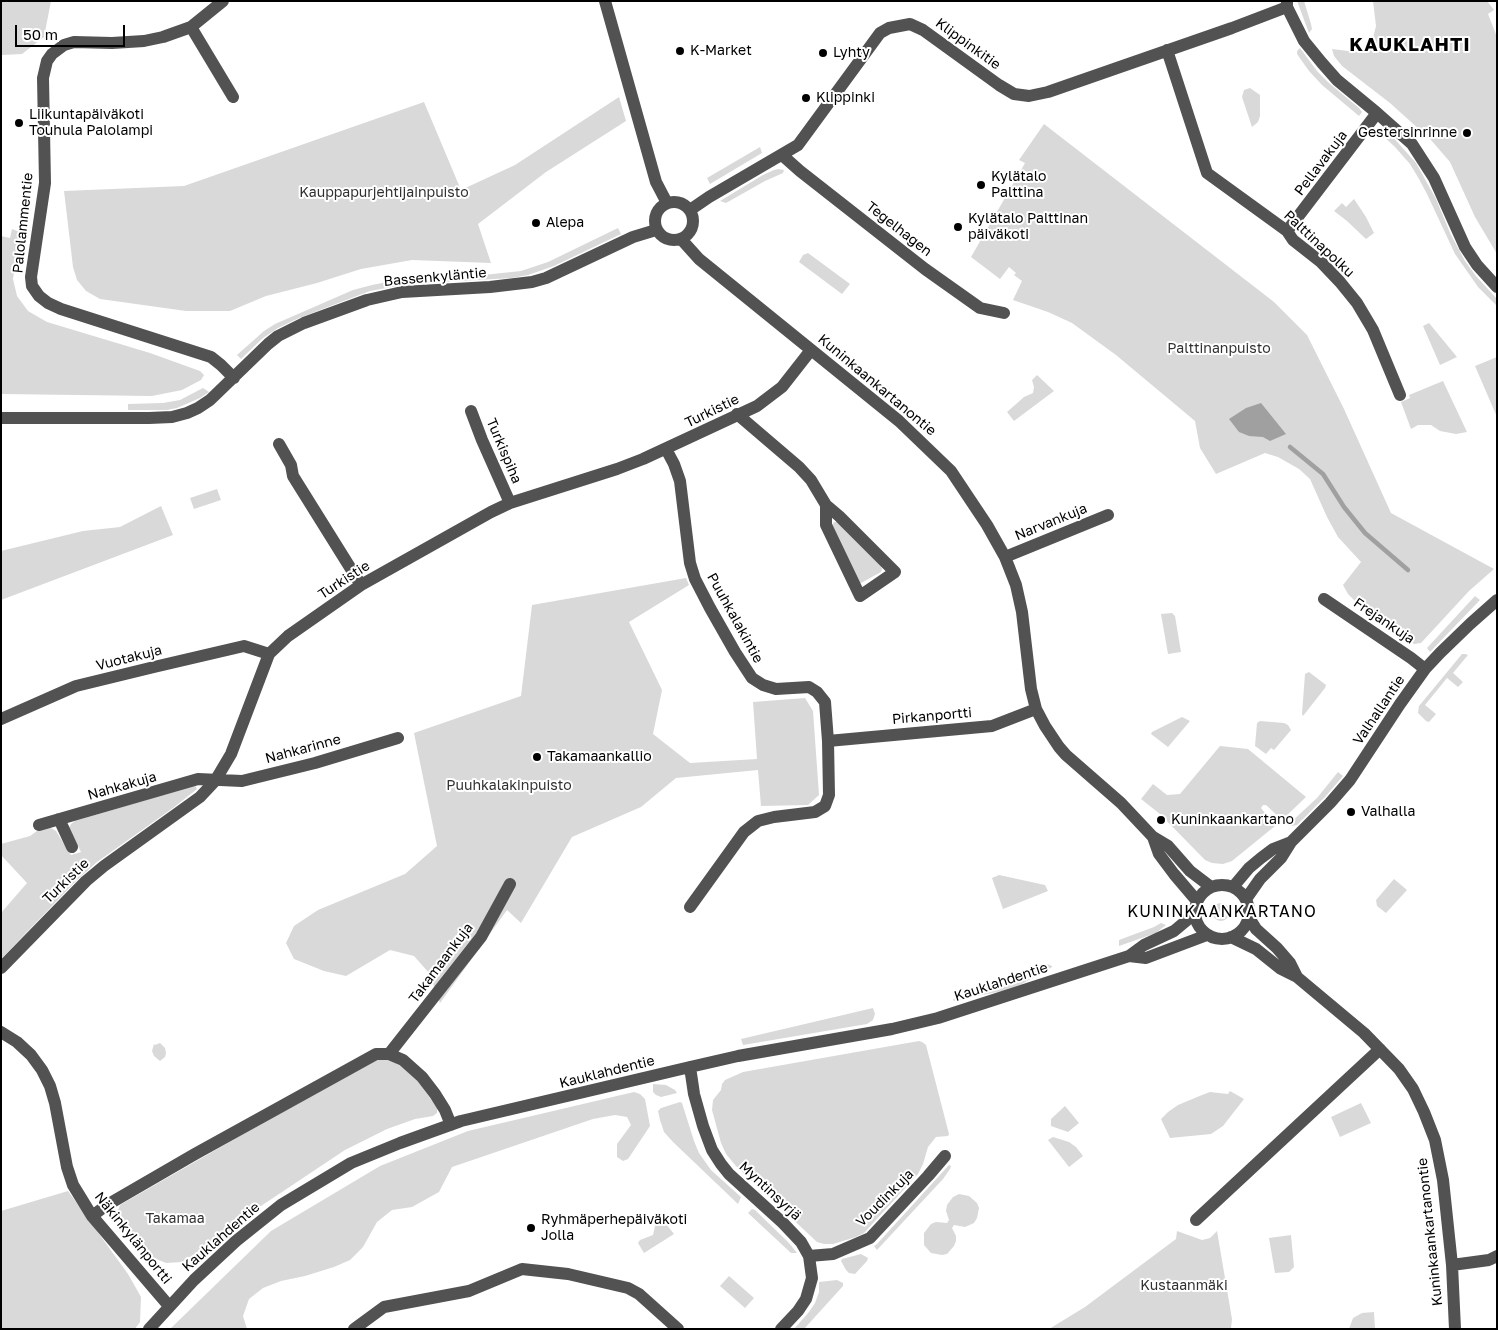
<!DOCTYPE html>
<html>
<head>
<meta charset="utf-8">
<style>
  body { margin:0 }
  #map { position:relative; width:1498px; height:1330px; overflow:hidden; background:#fff; font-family:"Golos Text",sans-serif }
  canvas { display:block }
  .frame { position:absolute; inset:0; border:2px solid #000; pointer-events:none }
  .scale { position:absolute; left:15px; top:25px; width:110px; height:22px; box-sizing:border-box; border:2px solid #000; border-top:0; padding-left:6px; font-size:15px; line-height:18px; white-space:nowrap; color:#000; -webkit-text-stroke:4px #fff; paint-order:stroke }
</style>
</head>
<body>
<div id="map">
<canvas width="1498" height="1330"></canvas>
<div class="frame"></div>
<div class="scale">50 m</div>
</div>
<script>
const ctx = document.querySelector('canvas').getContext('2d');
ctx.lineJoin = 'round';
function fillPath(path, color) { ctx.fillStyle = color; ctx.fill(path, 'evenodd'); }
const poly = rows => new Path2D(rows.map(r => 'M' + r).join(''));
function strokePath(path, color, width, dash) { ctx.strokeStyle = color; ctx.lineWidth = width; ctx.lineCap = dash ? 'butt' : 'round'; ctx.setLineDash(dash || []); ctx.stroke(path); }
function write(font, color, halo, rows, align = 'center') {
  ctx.font = font + ' "Golos Text",sans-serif'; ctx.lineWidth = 4; ctx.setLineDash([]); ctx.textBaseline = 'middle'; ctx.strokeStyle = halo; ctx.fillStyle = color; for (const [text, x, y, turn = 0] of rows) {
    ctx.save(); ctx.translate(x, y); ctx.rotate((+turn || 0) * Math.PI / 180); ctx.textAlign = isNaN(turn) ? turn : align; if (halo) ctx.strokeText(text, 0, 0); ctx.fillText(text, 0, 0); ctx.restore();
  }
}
fillPath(poly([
  [1,1,51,1,44,37,22,54,1,55],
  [1297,1,1304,1,1311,24,1312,29,1309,33],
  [1373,1,1487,1,1494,10,1488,14,1497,37,1497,254,1475,217,1450,162,1431,140,1390,103,1342,66,1334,56,1332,49,1364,53,1371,46,1376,26],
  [1300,48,1317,71,1329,83,1359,108,1362,112,1359,116,1322,85,1309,71,1297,54,1297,51],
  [1250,88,1260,95,1260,116,1258,122,1252,127,1242,97,1244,90],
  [619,97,626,121,546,172,478,224,491,263,412,260,361,269,317,283,266,296,230,311,186,311,100,299,86,291,77,280,73,267,64,191,184,186,424,102,461,190,515,165],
  [1044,124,1274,302,1307,335,1344,409,1391,513,1494,569,1469,591,1421,643,1414,644,1362,608,1348,594,1343,585,1361,562,1338,537,1327,517,1310,479,1299,469,1278,457,1265,453,1216,474,1200,448,1195,421,1116,355,1072,323,1048,312,1013,300,1022,281,1014,275,1016,273,1009,267,1000,279,971,257,1025,163,1019,160],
  [1382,128,1385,129,1392,136,1416,163,1436,199,1451,235,1465,261,1476,276,1497,299,1497,306,1478,287,1455,254,1427,194,1419,179,1410,164,1395,147,1379,132],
  [760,147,762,153,710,184,707,178],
  [778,169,784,170,783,173,765,181,726,203,720,201,763,175,774,170],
  [1354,199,1366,217,1374,233,1366,239,1347,221,1334,211,1342,203,1346,207],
  [618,228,621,234,554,266,528,275,512,278,408,284,370,291,299,318,278,328,263,338,241,359,237,355,264,331,275,324,353,290,372,285,393,281,429,278,474,276,521,271,548,262],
  [12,229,20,232,13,279,17,296,28,311,47,322,150,353,200,371,204,375,201,380,182,390,152,396,1,394,1,236,10,238],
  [808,253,850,284,842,294,799,262,803,255],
  [1429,323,1457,357,1440,365,1423,326],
  [1497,357,1497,417,1475,366],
  [1037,375,1054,391,1014,421,1007,412,1024,397,1033,393,1034,387,1032,380],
  [1443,381,1467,432,1456,434,1440,431,1431,425,1418,425,1411,429,1401,402,1410,398,1409,395],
  [203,388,209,392,200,398,177,408,167,410,128,410,128,404,163,403,180,400],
  [217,489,221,500,194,509,190,498],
  [161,506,173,535,1,600,1,551,83,531,120,527],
  [834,522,838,522,881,566,882,569,881,572,861,583,857,581,831,526],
  [686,578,689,585,629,622,662,690,653,734,690,763,757,759,753,702,805,698,813,711,819,795,808,805,761,806,758,770,676,778,641,807,572,837,521,923,507,910,440,1003,429,973,414,956,390,950,346,976,324,971,294,959,286,943,294,926,318,910,405,874,437,846,414,733,521,696,532,605],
  [1475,596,1480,600,1430,652,1427,648],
  [1172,613,1175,616,1181,652,1168,654,1161,614],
  [1462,654,1465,654,1468,655,1453,673,1463,682,1458,687,1447,678,1425,705,1436,714,1429,722,1426,721,1418,713,1419,706],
  [1309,672,1326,685,1325,688,1303,716,1302,714,1305,674],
  [1182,717,1190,721,1168,747,1151,734,1152,732],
  [1260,721,1284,723,1288,725,1291,730,1274,750,1271,748,1266,754,1255,746,1257,723],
  [1220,746,1248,749,1306,797,1282,820,1266,805,1263,805,1261,808,1275,826,1232,861,1223,864,1212,863,1205,860,1160,814,1141,799,1153,784,1167,795,1180,794],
  [1338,772,1343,776,1325,797,1297,825,1292,826,1289,824,1317,798],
  [195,785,197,789,173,808,97,862,77,880,1,959,1,913,27,883,1,855,1,844,30,836,37,831,49,827,56,831,71,855,81,852,69,828,71,824,75,821],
  [999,875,1045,885,1048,891,1003,909,992,878],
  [1394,879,1407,890,1386,913,1377,906,1376,900],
  '1212 912a9 9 0 1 1 18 0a9 9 0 1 1-18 0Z',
  [1161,923,1166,925,1156,933,1119,946,1119,940,1154,927],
  [1047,964,1052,966,1052,967,1020,985,1002,991,954,1001,953,999,1002,984],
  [873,1008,875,1014,873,1020,867,1024,743,1045,741,1039],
  [919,1041,922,1042,926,1045,949,1134,948,1136,936,1137,928,1147,923,1164,918,1174,864,1233,856,1237,833,1244,824,1244,817,1242,736,1166,726,1154,721,1143,712,1110,713,1100,721,1090,722,1084,725,1080,743,1072],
  [160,1043,165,1048,166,1053,165,1057,160,1061,154,1056,152,1051,154,1044,155,1045],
  [374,1059,388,1059,401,1066,417,1080,437,1108,437,1113,433,1116,415,1119,387,1129,345,1150,249,1214,196,1253,182,1262,166,1263,149,1256,118,1221,117,1213,120,1205],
  [653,1084,666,1085,675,1090,677,1093,661,1097,656,1095,653,1092],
  [1230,1091,1244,1099,1223,1126,1211,1134,1170,1138,1161,1119,1168,1112,1178,1105,1202,1095,1210,1092,1228,1094],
  [634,1092,640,1094,645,1099,650,1126,628,1159,623,1161,617,1157,617,1144,631,1125,627,1117,615,1115,593,1119,452,1167,439,1192,412,1207,392,1210,377,1222,363,1247,350,1260,334,1267,305,1276,281,1281,263,1288,249,1299,243,1316,247,1329,170,1329,271,1231,380,1166,468,1131],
  [680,1102,682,1103,694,1141,699,1153,711,1170,741,1197,738,1204,673,1142,664,1132,660,1120,658,1111,661,1108],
  [1361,1103,1371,1123,1340,1137,1331,1117],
  [1065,1106,1079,1123,1068,1132,1051,1126,1051,1119],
  [1053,1137,1069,1142,1076,1147,1083,1156,1069,1167,1048,1140],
  [949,1165,951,1166,950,1169,943,1179,877,1250,874,1246,877,1244],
  [68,1191,128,1274,141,1297,140,1322,135,1329,1,1329,1,1211],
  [959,1194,969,1196,977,1203,979,1208,977,1218,974,1223,965,1227,954,1225,952,1228,956,1236,956,1241,954,1246,947,1254,942,1255,931,1253,924,1245,924,1233,931,1224,936,1222,947,1223,949,1220,946,1211,947,1205,953,1197],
  [752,1209,755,1210,789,1243,797,1253,791,1253,748,1213],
  [658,1214,674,1234,644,1253,638,1243,640,1240,653,1235,655,1226,652,1219],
  [1177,1231,1202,1240,1210,1238,1217,1231,1232,1319,1231,1329,1049,1329,1085,1307,1176,1239],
  [1291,1235,1294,1267,1289,1272,1275,1273,1269,1238],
  [861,1254,868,1258,867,1261,855,1274,849,1273,846,1270,841,1261,842,1259],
  [729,1276,754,1298,745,1308,720,1286],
  [837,1280,843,1283,843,1286,804,1329,794,1329,809,1312,815,1303,819,1292,819,1282],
  [1374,1312,1375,1329,1349,1329,1353,1318,1362,1313]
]), '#d9d9d9');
fillPath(poly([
  [1261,403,1286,434,1270,441,1263,437,1249,436,1239,432,1229,419,1246,408]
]), '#a0a0a0');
strokePath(poly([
  [1290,447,1323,474,1344,507,1365,533,1408,570]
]), '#a0a0a0', 4.5);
strokePath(poly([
  [223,1,191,27,163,37,144,41,112,43,74,42,64,45,52,54,47,61,43,78,45,183,31,277,32,286,39,296,48,303,61,309,211,357,221,365,234,378],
  [605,1,656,182,667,203],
  [1287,1,1287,7,1304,41,1322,63,1337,80,1377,113,1412,144,1434,178,1465,247,1477,265,1497,287],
  [191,27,233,97],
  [1167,50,1207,173,1287,231,1293,240,1321,262,1340,282,1357,303,1373,330,1400,395],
  [782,155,800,171,925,269,980,308,1004,313],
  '655 221a19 19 0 1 1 38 0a19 19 0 1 1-38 0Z',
  [690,210,709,197,798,145,880,33,889,28,910,24,923,30,999,85,1014,94,1029,96,1048,92,1232,28,1287,7],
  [1287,231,1377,113],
  [681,239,699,259,899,421,951,471,987,525,1005,557,1016,585,1022,612,1031,689,1036,709,1045,726,1059,747,1066,755,1121,803,1153,837,1168,846,1190,871,1211,887],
  [471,411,482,440,510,503],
  [737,414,799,467,811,480,826,505,826,525,860,596,895,572,839,516,826,505],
  [1,418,149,418,172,417,187,413,198,408,210,400,268,344,278,336,304,323,367,300,402,292,490,287,532,282,546,278,633,237,656,230],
  [279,444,291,465,293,476,361,585],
  [666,449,674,464,680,481,690,563,695,579,710,608,735,652,752,678,763,685,776,689,809,687,817,692,825,702,828,741,829,795,825,806,815,812,774,817,758,821,744,832,690,907],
  [1005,557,1108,515],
  [1324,599,1411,658,1425,669],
  [1,719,76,686,154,667,244,646,269,654],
  [828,741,992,726,1036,709],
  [59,819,72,847],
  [39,825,198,779,242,781,315,763,398,738],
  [1153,837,1159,854,1174,874,1197,901],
  '1195 912a27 27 0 1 1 54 0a27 27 0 1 1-54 0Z',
  [1233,887,1249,868,1261,858,1273,849,1291,842],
  [1246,899,1260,879,1281,858,1291,842,1330,803,1350,780,1400,704,1425,669,1440,653,1470,624,1497,600],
  [1248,916,1256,929,1277,948,1290,963,1297,977],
  [1231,937,1256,949,1281,969,1297,977,1364,1033,1399,1069,1413,1089,1424,1112,1435,1140,1443,1180,1452,1265,1455,1329],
  [1129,956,1146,958,1207,935],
  [1,968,86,881,104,866,200,797,215,781,231,754,269,654,288,636,361,585,491,512,510,503,617,469,643,459,757,406,782,387,811,350],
  [1,1032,17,1042,31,1055,42,1070,50,1086,55,1103,67,1167,73,1185,92,1216,169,1306],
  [389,1054,481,937,510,884],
  [690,1067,694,1094,703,1126,712,1150,721,1164,729,1174,783,1223,801,1242,809,1256,812,1278,806,1299,798,1311,781,1329],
  [92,1216,107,1205,195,1154,376,1054,389,1054,403,1060,422,1077,435,1094,445,1110,451,1125],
  [1196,1220,1380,1049],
  [809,1256,833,1254,870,1238,928,1176,945,1156],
  [1452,1265,1489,1260,1497,1256],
  [149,1329,194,1280,236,1241,281,1205,351,1163,400,1143,461,1121,690,1067,738,1056,892,1029,938,1018,1129,956,1144,945,1174,931,1186,921,1195,910],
  [354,1329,384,1307,469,1291,522,1269,568,1274,628,1288,639,1294,678,1329]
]), '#525252', 12);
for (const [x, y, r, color] of [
  [680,51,5,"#000"],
  [823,53,5,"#000"],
  [806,98,5,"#000"],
  [19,123,5,"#000"],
  [1467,133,5,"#000"],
  [981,185,5,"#000"],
  [536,223,5,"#000"],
  [958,227,5,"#000"],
  [537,757,5,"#000"],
  [1351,812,5,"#000"],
  [1161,820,5,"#000"],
  [531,1228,5,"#000"]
]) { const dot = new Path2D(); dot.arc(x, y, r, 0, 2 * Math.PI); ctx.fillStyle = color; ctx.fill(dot); strokePath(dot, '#fff', 2); }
write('14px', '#000', '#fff', [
  ["Klippinkitie",968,44,36],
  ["Pellavakuja",1321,163,-53],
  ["Palolammentie",23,223,-84],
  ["Tegelhagen",899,229,38],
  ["Palttinapolku",1319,244,43],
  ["Bassenkyläntie",435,277,-5],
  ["Kuninkaankartanontie",877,385,40],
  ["Turkistie",712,411,-26],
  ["Turkispiha",504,451,67],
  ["Narvankuja",1051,522,-22],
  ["Turkistie",344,580,-33],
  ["Puuhkalakintie",735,618,61],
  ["Frejankuja",1384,621,34],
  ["Vuotakuja",129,658,-14],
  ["Valhallantie",1379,710,-56],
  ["Pirkanportti",932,716,-5],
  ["Nahkarinne",303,749,-15],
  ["Nahkakuja",122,786,-16],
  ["Turkistie",66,881,-44],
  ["Takamaankuja",441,963,-53],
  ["Kauklahdentie",1001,982,-18],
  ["Kauklahdentie",607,1072,-14],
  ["Myntinsyrjä",770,1191,43],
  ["Voudinkuja",885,1198,-45],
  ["Kuninkaankartanontie",1430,1232,-96],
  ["Kauklahdentie",221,1237,-41],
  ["Näkinkylänportti",133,1238,51]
]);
write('14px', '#000', '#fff', [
  ["K-Market",690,51],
  ["Lyhty",833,53],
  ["Klippinki",816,98],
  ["Liikuntapäiväkoti",29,115],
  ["Touhula Palolampi",29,131],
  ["Gestersinrinne",1457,133,"right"],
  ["Kylätalo",991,177],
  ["Palttina",991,193],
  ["Kylätalo Palttinan",968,219],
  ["päiväkoti",968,235],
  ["Alepa",546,223],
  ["Takamaankallio",547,757],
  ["Valhalla",1361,812],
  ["Kuninkaankartano",1171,820],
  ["Ryhmäperhepäiväkoti",541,1220],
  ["Jolla",541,1236]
], 'left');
write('14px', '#303030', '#fff', [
  ["Kauppapurjehtijainpuisto",384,193],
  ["Palttinanpuisto",1219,349],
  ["Puuhkalakinpuisto",509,786],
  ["Takamaa",175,1219],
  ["Kustaanmäki",1184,1286]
]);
ctx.letterSpacing = '1px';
write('16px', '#000', '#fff', [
  ["KUNINKAANKARTANO",1222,912]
]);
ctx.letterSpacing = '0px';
ctx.letterSpacing = '1px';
write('bold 19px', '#000', '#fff', [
  ["KAUKLAHTI",1410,45]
]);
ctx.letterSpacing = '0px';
</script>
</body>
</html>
